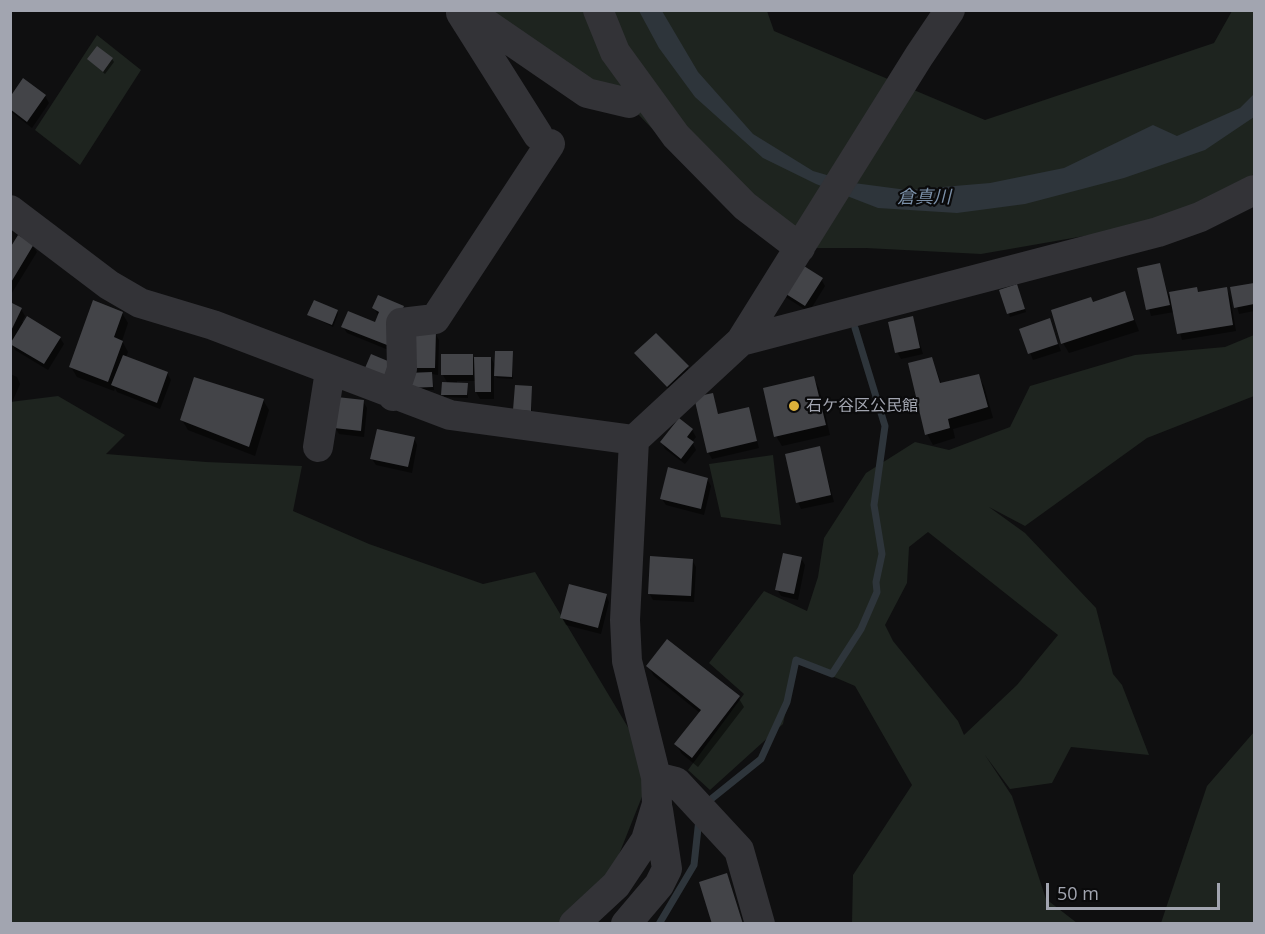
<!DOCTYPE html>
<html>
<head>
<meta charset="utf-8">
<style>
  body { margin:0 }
  #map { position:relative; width:1265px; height:934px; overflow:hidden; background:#0f0f10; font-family:"Open Sans",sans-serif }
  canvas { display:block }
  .frame { position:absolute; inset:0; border:12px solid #a2a5b0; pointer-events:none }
  .scale { position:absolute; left:1046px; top:883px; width:174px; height:27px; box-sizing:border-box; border:3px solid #a2a5b0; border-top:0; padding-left:8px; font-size:18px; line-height:21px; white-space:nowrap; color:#a2a5b0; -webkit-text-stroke:4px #0a0a0b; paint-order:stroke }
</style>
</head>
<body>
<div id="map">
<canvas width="1265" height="934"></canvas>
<div class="frame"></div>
<div class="scale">50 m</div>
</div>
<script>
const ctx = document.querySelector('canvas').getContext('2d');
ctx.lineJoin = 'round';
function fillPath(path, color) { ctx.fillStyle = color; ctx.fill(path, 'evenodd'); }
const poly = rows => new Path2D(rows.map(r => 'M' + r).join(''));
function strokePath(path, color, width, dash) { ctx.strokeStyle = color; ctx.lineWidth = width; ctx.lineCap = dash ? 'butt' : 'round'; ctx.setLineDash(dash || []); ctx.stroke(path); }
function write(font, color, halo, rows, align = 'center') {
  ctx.font = font + ' "Open Sans","Noto Sans JP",sans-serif'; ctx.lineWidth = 4.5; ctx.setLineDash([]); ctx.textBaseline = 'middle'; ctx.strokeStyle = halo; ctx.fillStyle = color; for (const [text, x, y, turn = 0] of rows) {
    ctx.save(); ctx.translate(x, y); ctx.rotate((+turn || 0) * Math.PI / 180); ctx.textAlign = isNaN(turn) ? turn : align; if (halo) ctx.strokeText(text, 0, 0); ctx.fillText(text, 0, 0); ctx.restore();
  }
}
fillPath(poly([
  [486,11,767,11,774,31,985,120,1214,43,1232,11,1254,11,1254,174,1208,203,1136,227,981,254,866,248,800,248,716,195,637,113],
  [97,35,141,70,80,165,35,130],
  [1254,335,1254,396,1147,438,1025,526,989,507,1025,533,1096,608,1113,674,1122,685,1149,755,1071,747,1052,783,1010,789,985,755,1012,796,1046,899,1077,923,852,923,853,875,912,785,855,686,797,661,797,658,783,724,710,790,688,770,744,694,709,663,764,591,807,611,818,577,824,538,866,473,915,442,949,450,1010,427,1030,386,1135,355,1225,347],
  [928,532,1058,635,1017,685,964,735,958,721,893,641,885,625,907,583,909,547],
  [58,396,125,435,106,454,206,462,302,466,293,511,369,544,483,584,535,572,653,769,608,882,560,923,11,923,10,402],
  [773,455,781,525,721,517,709,464],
  [1254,732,1254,923,1161,923,1207,786]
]), '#1e241f');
fillPath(poly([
  [639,11,662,11,698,72,753,134,813,171,854,183,907,190,990,183,1064,168,1153,125,1177,136,1240,108,1254,94,1254,117,1205,150,1124,178,1025,204,957,213,878,208,816,184,763,158,695,97,659,48]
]), '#2e353b');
fillPath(poly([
  [88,59,112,59,114,62,105,74],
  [45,96,49,103,32,128,10,111,10,100],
  [33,246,37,252,10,296,10,251],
  [1160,265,1168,294,1196,289,1199,293,1226,289,1230,296,1236,331,1182,340,1174,312,1151,316,1139,269],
  [821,279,825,286,809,312,784,296],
  [1254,284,1254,311,1239,314,1232,288],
  [1018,288,1026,312,1010,317,1001,290],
  [1124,293,1139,331,1069,353,1063,343],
  [378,297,391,351,347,333,343,327,375,324,378,315,374,308],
  [10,304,21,309,25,316,22,322,60,338,64,344,48,370,15,350,12,344,14,340,10,338],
  [337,312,338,314,333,327,309,315],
  [122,313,128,323,122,341,128,352,126,357,167,373,171,380,160,409,117,392,115,388,114,391,77,377,71,367],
  [912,318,923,354,901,359,897,352],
  [1049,320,1061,351,1033,360,1021,330],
  [435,333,439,340,438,375,432,374,434,390,410,390,411,367],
  [512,353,513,379,497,378,494,374,494,399,480,399,476,392,476,381,457,381,457,384,467,384,468,398,444,397,443,394,448,384,443,375,472,355,476,363,491,358,496,367],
  [636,354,687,367,691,374,672,393],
  [932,359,942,385,978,376,984,386,993,418,953,429,955,438,933,445,927,434],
  [10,374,17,377,20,384,10,407],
  [813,378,819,388,830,435,782,446,776,436],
  [516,387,532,387,532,414],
  [712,395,719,416,748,409,759,448,712,459,708,452],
  [263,400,269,410,255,456,188,430,182,420],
  [363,401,367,408,364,437,339,434,335,427],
  [692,430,696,437,692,442,696,450,685,464,665,449,662,442],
  [414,438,417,445,412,473,376,465,372,459],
  [819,448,834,502,801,509,798,502],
  [707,479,711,486,704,515,666,505,662,499],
  [801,558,805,565,798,600,781,596,777,589],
  [692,560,696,567,694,602,653,600,649,593],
  [606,595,609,602,601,634,566,625,562,618],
  [648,666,738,697,744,707,698,767,682,754,676,744,700,713,654,676],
  [727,875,730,882,743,924,714,924]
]), '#0007');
strokePath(poly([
  [705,804,761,759,787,702,796,660,832,674,861,629,877,592,876,582,882,554,874,505,885,426,855,328],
  [659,924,694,865,699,819]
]), '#2e353b', 7);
fillPath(poly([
  [97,46,113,58,103,72,87,59],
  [23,78,46,95,27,122,10,109,10,97],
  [18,235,34,244,10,284,10,248],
  [796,261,823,278,805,306,778,289],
  [1160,263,1170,305,1146,310,1137,268],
  [1254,283,1254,304,1234,308,1230,287],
  [1017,284,1025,309,1007,314,999,290],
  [1197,287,1198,292,1227,287,1233,325,1177,334,1169,292],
  [1125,291,1134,320,1061,344,1051,310,1091,297,1093,302],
  [378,295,404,306,387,345,341,327,348,311,375,322,379,312,372,308],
  [93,300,123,312,114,337,123,341,108,382,69,367],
  [314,300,338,310,332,325,307,315],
  [10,302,22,308,10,333],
  [27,316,61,337,44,364,10,344],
  [913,316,920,348,895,353,888,322],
  [1050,318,1058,344,1028,354,1019,329],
  [409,331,436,331,435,368,409,368],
  [656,333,689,366,667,387,634,353],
  [495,351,513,351,512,377,494,376],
  [371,354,395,364,389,379,365,368],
  [441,354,473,354,473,375,441,375],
  [123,355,168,372,157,403,111,385],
  [474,357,491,357,491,392,475,392],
  [932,357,940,383,979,374,988,407,948,419,950,428,925,435,908,363],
  [432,372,433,387,407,388,407,373],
  [814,376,826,425,774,437,763,388],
  [194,377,264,399,249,447,180,420],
  [442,382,468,383,467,395,441,395],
  [515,385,532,386,531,411,513,410],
  [713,393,718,414,749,407,757,441,707,453,694,397],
  [337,397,364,400,361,431,334,428],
  [679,418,693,429,687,437,694,442,681,459,660,442],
  [377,429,415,437,408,467,370,459],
  [820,446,831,495,796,503,785,454],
  [668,467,708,478,701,509,660,499],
  [783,553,802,557,794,594,775,590],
  [650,556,693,559,691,596,648,594],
  [569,584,607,594,598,628,560,618],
  [667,639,740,696,692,758,674,744,701,710,646,666],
  [727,873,743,924,712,924,699,882]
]), '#434448');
strokePath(poly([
  [466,10,587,93,629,103,640,87],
  [598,10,615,52,676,136,745,206,800,248],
  [461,13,538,135],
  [10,210,109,285,140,303,213,325,450,415,634,440],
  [741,341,1158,232,1200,217,1254,190],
  [393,396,402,369,401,323,435,319,550,144],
  [318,447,330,371],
  [656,777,676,782,739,850,760,924],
  [574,924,616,885,646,840,657,804,656,777,627,661,625,620,634,440,741,341,919,56,950,10],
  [626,924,659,885,667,869,658,810]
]), '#333337', 30);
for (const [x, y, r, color] of [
  [794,406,6,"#ddb13a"]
]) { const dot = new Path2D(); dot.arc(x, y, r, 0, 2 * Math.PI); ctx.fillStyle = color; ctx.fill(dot); strokePath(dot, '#0a0a0b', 2); }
write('16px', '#a2a5b0', '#0a0a0b', [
  ["石ケ谷区公民館",806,406]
], 'left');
write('italic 18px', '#7b90a8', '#0a0a0b', [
  ["倉真川",924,198]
]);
</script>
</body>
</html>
